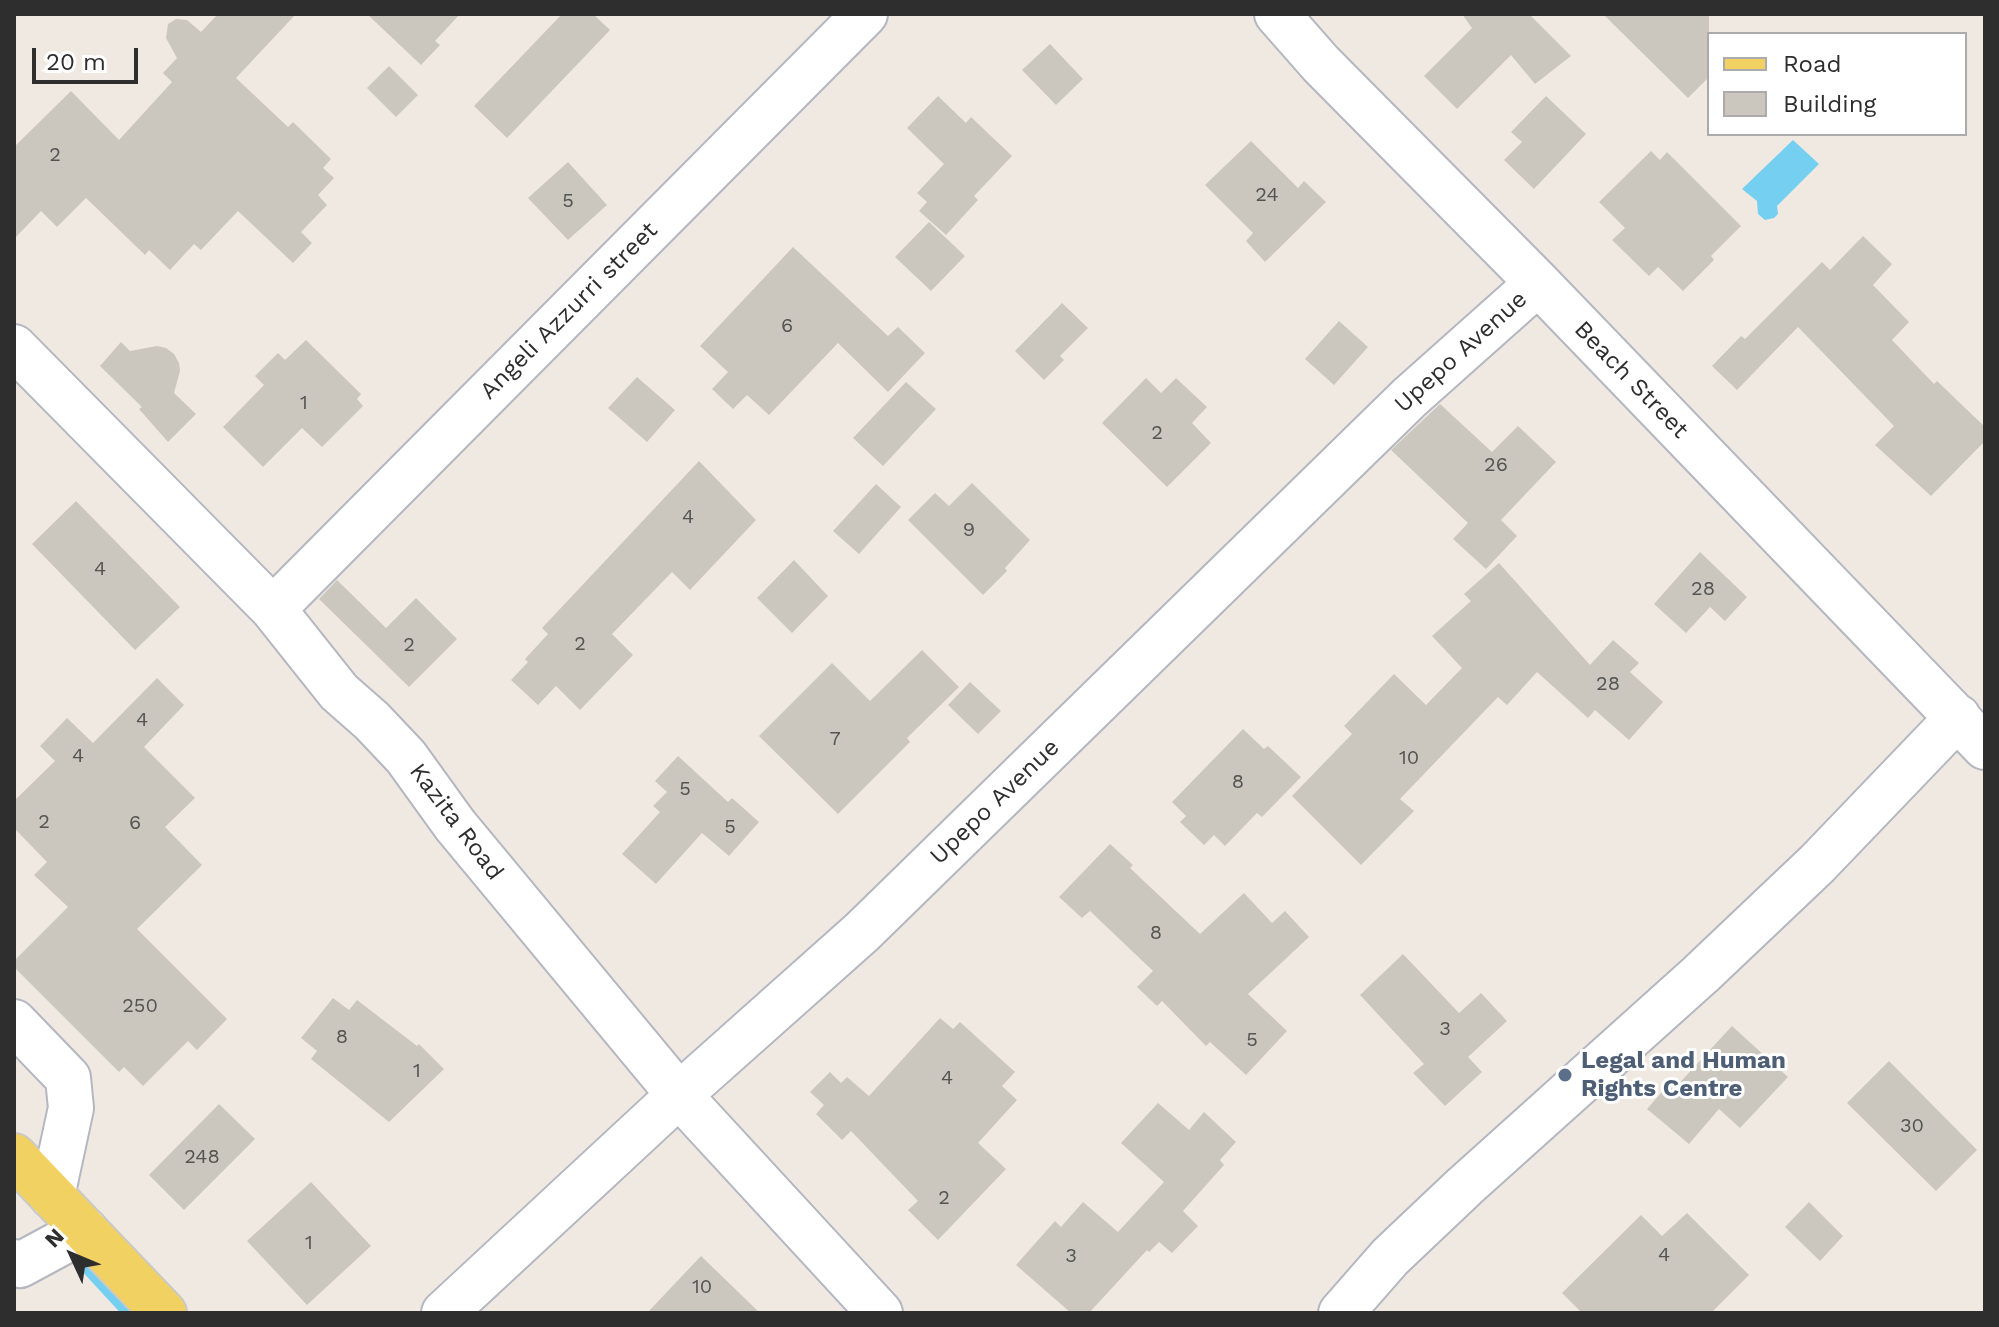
<!DOCTYPE html>
<html>
<head>
<meta charset="utf-8">
<style>
  body { margin:0 }
  #map { position:relative; width:1999px; height:1327px; overflow:hidden; background:#efe9e1; font-family:"Work Sans",sans-serif }
  canvas { display:block }
  .frame { position:absolute; inset:0; border:16px solid #2e2e2e; pointer-events:none }
  .legend { position:absolute; left:1707px; top:32px; width:260px; height:104px; box-sizing:border-box; background:#fff; border:2px solid #ababab; margin:0; padding:10px 14px; list-style:none; font-size:24px; color:#2e2e2e }
  .legend li { display:flex; align-items:center; gap:16px; height:40px }
  .legend b { width:40px; border:2px solid #ababab }
  .north { position:absolute; left:32px; top:1215px; width:80px; height:80px; -webkit-text-stroke:6px #fff; paint-order:stroke; rotate:314deg; font-size:22px; font-weight:700; line-height:32px; text-align:center; color:#2e2e2e }
  .north::after { content:''; display:block; margin:auto; width:28px; height:36px; background:#2e2e2e; clip-path:polygon(50% 0,100% 100%,50% 72%,0 100%) }
  .scale { position:absolute; left:32px; top:48px; width:106px; height:36px; box-sizing:border-box; border:4px solid #2e2e2e; border-top:0; padding-left:10px; font-size:24px; line-height:28px; white-space:nowrap; color:#2e2e2e; -webkit-text-stroke:6px #fff; paint-order:stroke }
</style>
</head>
<body>
<div id="map">
<canvas width="1999" height="1327"></canvas>
<div class="frame"></div>
<ul class="legend">
<li><b style="height:10px;background:#f2d163"></b>Road</li>
<li><b style="height:22px;background:#cbc7bf"></b>Building</li>
</ul>
<div class="north">N</div>
<div class="scale">20 m</div>
</div>
<script>
const ctx = document.querySelector('canvas').getContext('2d');
ctx.lineJoin = 'round';
function fillPath(path, color) { ctx.fillStyle = color; ctx.fill(path, 'evenodd'); }
const poly = rows => new Path2D(rows.map(r => 'M' + r).join(''));
function strokePath(path, color, width, dash) { ctx.strokeStyle = color; ctx.lineWidth = width; ctx.lineCap = dash ? 'butt' : 'round'; ctx.setLineDash(dash || []); ctx.stroke(path); }
function write(font, color, halo, rows, align = 'center') {
  ctx.font = font + ' "Work Sans",sans-serif'; ctx.lineWidth = 6; ctx.setLineDash([]); ctx.textBaseline = 'middle'; ctx.strokeStyle = halo; ctx.fillStyle = color; for (const [text, x, y, turn = 0] of rows) {
    ctx.save(); ctx.translate(x, y); ctx.rotate((+turn || 0) * Math.PI / 180); ctx.textAlign = isNaN(turn) ? turn : align; if (halo) ctx.strokeText(text, 0, 0); ctx.fillText(text, 0, 0); ctx.restore();
  }
}
fillPath(poly([
  [1793,140,1819,164,1777,206,1778,214,1774,218,1765,220,1758,214,1757,201,1742,189]
]), '#75cff0');
strokePath(poly([
  [80,1261,128,1313]
]), '#75cff0', 11);
fillPath(poly([
  [218,14,296,14,236,78,288,127,293,122,331,159,323,168,334,178,318,195,327,205,301,232,312,243,293,263,238,211,201,250,194,244,170,270,149,250,145,255,86,198,57,227,41,211,14,239,14,147,71,91,119,140,172,82,163,73,177,58,166,38,168,24,176,19,187,20,201,32],
  [367,14,460,14,435,41,440,45,421,65],
  [562,14,593,14,610,30,507,138,474,106],
  [1462,14,1529,14,1571,56,1535,84,1511,55,1457,109,1424,76,1472,28],
  [1603,14,1709,14,1709,77,1688,98],
  [1050,44,1083,79,1056,105,1022,70],
  [389,66,418,95,396,117,367,88],
  [938,96,966,123,971,117,1012,156,974,196,978,200,946,235,919,211,927,202,917,193,944,164,907,128],
  [1546,96,1586,134,1534,189,1504,160,1522,142,1511,132],
  [1251,141,1298,188,1304,181,1326,202,1265,262,1246,241,1253,233,1205,185],
  [1651,151,1660,160,1667,152,1741,226,1711,256,1714,260,1683,291,1658,267,1649,276,1612,240,1625,228,1599,202],
  [568,162,607,205,568,240,528,198],
  [929,222,965,256,931,291,895,257],
  [1863,236,1892,264,1873,285,1909,322,1892,340,1934,384,1937,381,1985,427,1985,441,1931,496,1875,445,1894,426,1798,327,1737,390,1712,366,1741,336,1745,339,1822,262,1830,270],
  [793,247,888,336,898,327,925,353,888,392,838,343,769,415,747,395,733,409,712,389,728,372,700,346],
  [1062,303,1088,328,1060,356,1064,360,1044,380,1015,351],
  [1339,321,1368,347,1334,385,1305,359],
  [306,340,361,394,357,399,363,406,322,447,302,428,263,467,223,427,264,385,255,376,278,353,285,360],
  [121,342,130,351,157,346,166,348,174,354,179,363,180,371,174,393,196,414,168,442,139,409,142,407,100,366],
  [637,377,675,410,647,442,608,408],
  [1146,378,1161,393,1176,378,1207,407,1192,423,1211,443,1167,487,1102,423],
  [906,382,936,409,883,466,853,438],
  [1440,404,1492,452,1518,426,1556,462,1501,520,1517,536,1486,569,1453,539,1468,523,1391,450],
  [699,461,756,520,690,590,672,572,612,634,633,655,580,710,556,686,538,705,511,680,528,662,525,659,548,634,542,628],
  [972,483,1030,540,1005,568,1007,571,983,595,908,520,935,493,949,506],
  [876,484,901,507,859,554,833,531],
  [76,501,180,607,135,650,32,544],
  [1700,552,1747,597,1725,621,1710,607,1686,633,1654,604],
  [794,560,828,596,792,633,757,598],
  [1499,563,1590,665,1613,640,1639,663,1630,672,1663,702,1629,740,1595,710,1588,718,1537,672,1507,705,1498,697,1400,799,1414,811,1361,865,1292,796,1352,734,1344,726,1394,674,1426,705,1462,668,1432,636,1471,601,1464,594],
  [337,580,386,628,416,598,457,639,409,687,319,599],
  [922,650,959,687,907,738,910,742,838,814,759,736,832,663,870,701],
  [157,678,184,705,144,747,195,798,165,827,202,865,137,929,227,1019,197,1050,188,1041,143,1086,124,1067,119,1072,14,967,14,961,68,907,34,875,47,862,14,828,14,801,55,761,40,746,67,718,93,743],
  [970,682,1001,711,978,734,948,705],
  [1243,729,1264,749,1268,746,1301,777,1262,817,1257,813,1225,846,1214,835,1204,845,1180,822,1186,816,1172,802],
  [678,756,728,802,732,798,759,822,729,856,702,833,656,884,622,854,660,812,653,806,667,792,655,781],
  [1110,844,1133,865,1130,868,1200,934,1244,893,1272,923,1285,911,1309,937,1248,994,1287,1031,1246,1075,1210,1042,1206,1046,1162,1001,1157,1006,1137,987,1153,971,1090,911,1082,918,1059,897],
  [1403,954,1459,1013,1481,993,1507,1021,1468,1057,1482,1072,1445,1106,1413,1073,1424,1064,1360,995],
  [333,998,349,1010,357,1000,417,1046,419,1044,444,1069,389,1122,311,1059,317,1051,301,1038],
  [940,1018,953,1029,960,1022,1015,1072,1002,1086,1017,1100,978,1143,1006,1169,938,1240,908,1210,918,1201,851,1131,842,1140,816,1114,824,1105,810,1092,830,1072,841,1083,847,1077,869,1096],
  [1732,1026,1788,1077,1740,1128,1719,1109,1689,1144,1647,1109,1668,1085,1673,1090],
  [1889,1061,1977,1150,1936,1191,1847,1103],
  [1158,1103,1189,1130,1204,1112,1236,1142,1220,1160,1224,1165,1183,1211,1198,1226,1172,1253,1159,1242,1149,1252,1147,1250,1089,1313,1071,1313,1016,1265,1055,1221,1061,1227,1083,1202,1118,1232,1164,1182,1121,1143],
  [219,1104,255,1139,184,1210,149,1175],
  [311,1182,371,1246,307,1305,247,1241],
  [1809,1202,1843,1236,1820,1261,1785,1227],
  [1687,1213,1749,1275,1711,1313,1582,1313,1562,1293,1641,1215,1662,1236],
  [701,1256,760,1313,647,1313]
]), '#cbc7bf');
const minor = poly([
  [1277,14,1321,64,1538,283,1985,747],
  [14,347,273,609,339,692,372,721,406,757,455,825,679,1095,880,1313],
  [273,609,865,14],
  [14,1022,68,1078,71,1108,52,1196],
  [14,1262,20,1265,85,1230],
  [444,1313,679,1095,862,932,1410,397,1538,283],
  [1341,1313,1390,1257,1465,1186,1701,974,1817,864,1958,717]
]);
const major = poly([
  [14,1156,164,1313]
]);
strokePath(minor, '#b4b7c1', 48);
strokePath(major, '#c9c9c9', 48);
strokePath(minor, '#fff', 44);
strokePath(major, '#f2d163', 44);
for (const [x, y, r, color] of [
  [1565,1075,8,"#5c6f8a"]
]) { const dot = new Path2D(); dot.arc(x, y, r, 0, 2 * Math.PI); ctx.fillStyle = color; ctx.fill(dot); strokePath(dot, '#fff', 3); }
write('20px', '#555452', null, [
  ["2",55,155],
  ["24",1267,195],
  ["5",568,201],
  ["6",787,326],
  ["1",304,403],
  ["2",1157,433],
  ["26",1496,465],
  ["4",688,517],
  ["9",969,530],
  ["4",100,569],
  ["28",1703,589],
  ["2",580,644],
  ["2",409,645],
  ["28",1608,684],
  ["4",142,720],
  ["7",835,739],
  ["4",78,756],
  ["10",1409,758],
  ["8",1238,782],
  ["5",685,789],
  ["2",44,822],
  ["6",135,823],
  ["5",730,827],
  ["8",1156,933],
  ["250",140,1006],
  ["3",1445,1029],
  ["8",342,1037],
  ["5",1252,1040],
  ["1",417,1071],
  ["4",947,1078],
  ["30",1912,1126],
  ["248",202,1157],
  ["2",944,1198],
  ["1",309,1243],
  ["4",1664,1255],
  ["3",1071,1256],
  ["10",702,1287]
]);
write('24px', '#2e2e2e', '#fff', [
  ["Angeli Azzurri street",569,311,-45],
  ["Upepo Avenue",1461,352,-42],
  ["Beach Street",1631,380,46],
  ["Upepo Avenue",995,802,-44],
  ["Kazita Road",456,822,53]
]);
write('bold 24px', '#4e5e75', '#fff', [
  ["Legal and Human",1581,1061],
  ["Rights Centre",1581,1089]
], 'left');
</script>
</body>
</html>
